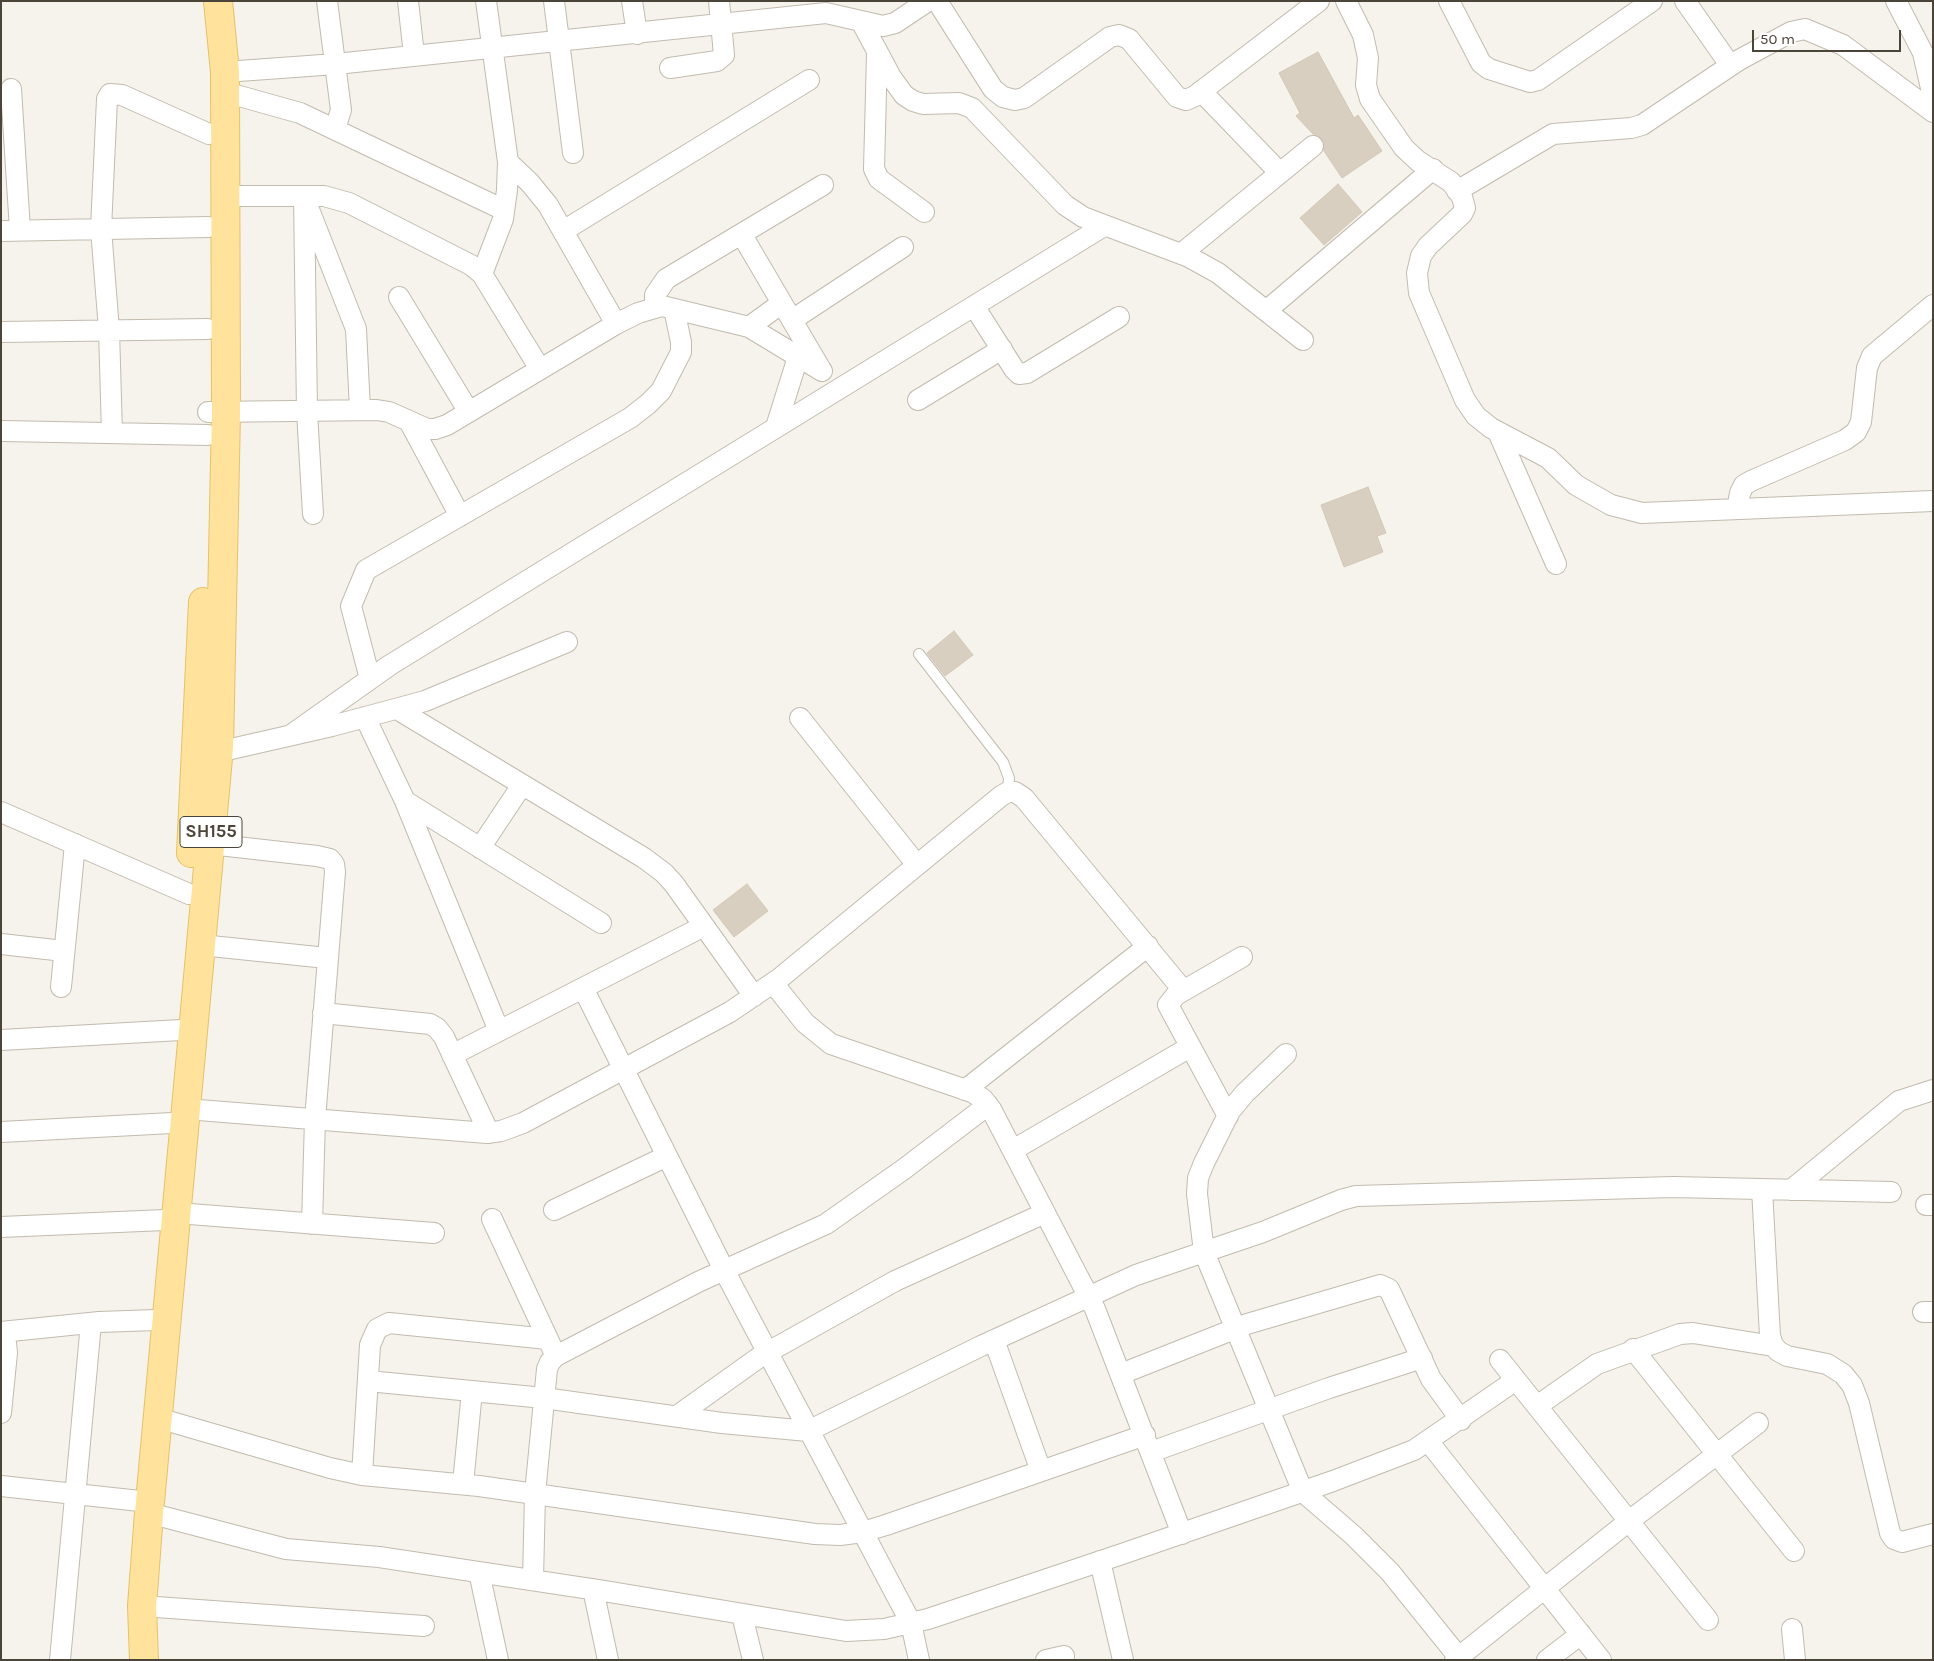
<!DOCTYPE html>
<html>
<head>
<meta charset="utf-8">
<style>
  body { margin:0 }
  #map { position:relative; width:1934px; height:1661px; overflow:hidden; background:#f6f3ec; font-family:Karla,sans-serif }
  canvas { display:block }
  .frame { position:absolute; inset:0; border:2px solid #4b4439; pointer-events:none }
  .scale { position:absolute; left:1752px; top:30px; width:149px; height:22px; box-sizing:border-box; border:2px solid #4b4439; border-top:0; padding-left:6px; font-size:15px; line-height:18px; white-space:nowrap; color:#4b4439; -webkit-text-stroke:4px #fff; paint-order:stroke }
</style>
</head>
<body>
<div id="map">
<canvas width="1934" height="1661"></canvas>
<div class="frame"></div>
<div class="scale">50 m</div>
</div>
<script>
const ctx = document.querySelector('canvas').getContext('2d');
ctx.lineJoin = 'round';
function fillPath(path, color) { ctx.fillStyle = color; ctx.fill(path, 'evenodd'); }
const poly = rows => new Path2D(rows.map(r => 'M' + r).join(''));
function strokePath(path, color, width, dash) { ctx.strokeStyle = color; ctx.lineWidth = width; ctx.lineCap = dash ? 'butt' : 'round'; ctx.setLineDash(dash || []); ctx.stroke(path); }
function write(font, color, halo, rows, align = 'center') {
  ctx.font = font + ' Karla,sans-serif'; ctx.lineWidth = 5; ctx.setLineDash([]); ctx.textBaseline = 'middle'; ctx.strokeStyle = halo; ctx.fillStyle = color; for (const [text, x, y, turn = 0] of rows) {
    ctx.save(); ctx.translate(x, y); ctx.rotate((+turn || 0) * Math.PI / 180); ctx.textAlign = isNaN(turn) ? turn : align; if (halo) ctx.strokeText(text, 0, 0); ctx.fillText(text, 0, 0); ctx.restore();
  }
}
const building = poly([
  [1318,52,1354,118,1358,115,1382,151,1342,178,1324,151,1322,139,1313,134,1296,116,1300,113,1279,73,1318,52],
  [1338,184,1362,212,1324,245,1300,218,1338,184],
  [1368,487,1386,533,1377,536,1383,552,1344,567,1321,505,1368,487],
  [954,631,973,655,945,676,927,653,954,631],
  [747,884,768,911,734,937,713,910,747,884]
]);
fillPath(building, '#d8cfc1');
strokePath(building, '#d3c7b4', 1);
const lane = poly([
  [919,654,1003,762,1009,778,1008,792]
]);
const street = poly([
  [327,1,341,110,335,129],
  [408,1,414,55],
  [554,1,573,153],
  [632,1,637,34],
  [937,1,993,89,1003,97,1015,100,1024,98,1110,37,1119,35,1129,39,1177,97,1186,100,1195,96,1319,1],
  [1346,1,1363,35,1368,58,1366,85,1370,99,1404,148,1418,161,1451,182,1462,197,1465,208,1462,214,1428,246,1421,256,1417,273,1419,293,1465,400,1476,416,1491,428,1548,458,1576,485,1611,505,1642,513,1933,501],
  [1449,1,1481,63,1489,69,1530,82,1538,80,1652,1],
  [1685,1,1730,65],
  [1896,1,1923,53,1933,97],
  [861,21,891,77,904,95,913,101,923,104,959,103,972,108,1065,205,1083,217,1189,257,1218,273,1303,340],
  [877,53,874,169,879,179,924,212],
  [670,68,717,61,724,55,719,1],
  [225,72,336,64,826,13,883,26,895,23,928,1],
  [11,89,20,230],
  [1201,91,1280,173],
  [225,92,300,113,504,210],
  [508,162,530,183,548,205,616,324],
  [1457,191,1553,134,1631,128,1642,125,1739,60,1791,32,1805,29,1843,45,1933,112],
  [225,196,324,196,349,203,471,265,482,274,540,369],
  [304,196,307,412,313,514],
  [308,207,356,329,360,410],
  [1,231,209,227],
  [563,231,809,80],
  [742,235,820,368],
  [1181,254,1313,146],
  [482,274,503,219,507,190,508,162,486,1],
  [399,297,469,412],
  [974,306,1014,369,1019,374,1027,373,1119,317],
  [655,307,655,295,666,279,823,185],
  [1266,311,1433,169],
  [792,320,903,247],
  [749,327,782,303],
  [1,332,208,329],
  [918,400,1002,349],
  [208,412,377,410,389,412,427,429,435,429,447,425,616,324,638,313,662,306,749,327,822,371],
  [409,421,460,516],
  [776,427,798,357],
  [3,431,208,435],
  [1498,432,1556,564],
  [112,433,109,330,101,229,107,99,110,94,122,95,209,134],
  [1737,509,1740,493,1744,485,1751,481,1845,440,1856,432,1861,422,1867,368,1872,356,1933,305],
  [370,679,351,606,366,570,630,418,648,404,661,391,681,352,681,342,674,309],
  [397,709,644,858,664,873,674,884,754,996],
  [365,717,405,801,499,1031],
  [800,718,917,865],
  [291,735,390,665,1104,226],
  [218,752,332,726,425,701,567,642],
  [405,801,601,923],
  [1,812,189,894],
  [210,844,317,856,330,859,334,864,335,872,315,1119,312,1224],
  [480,848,522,785],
  [1,944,64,951],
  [201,945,327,958],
  [773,983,805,1023,831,1044,972,1092,983,1099,991,1109,1095,1309,1182,1534],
  [61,987,75,844],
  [583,988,724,1270,911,1623,919,1660],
  [323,1013,430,1024,437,1028,444,1037,489,1133],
  [1,1040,181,1030],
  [1286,1054,1245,1093,1230,1111,1204,1163,1198,1178,1197,1194,1204,1252,1303,1492,1354,1536,1390,1572,1461,1660],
  [452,1055,704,926],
  [965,1090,1148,946],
  [186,1109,487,1133,501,1131,523,1123,730,1012,780,978,1001,796,1008,792,1015,792,1024,798,1183,990],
  [1228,1116,1168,1005,1176,995,1242,957],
  [1,1132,172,1123],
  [1013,1150,1190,1047],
  [1762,1189,1770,1336,1773,1345,1778,1351,1787,1356,1827,1364,1843,1374,1852,1385,1859,1403,1890,1533,1894,1539,1902,1542,1933,1534],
  [1791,1190,1899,1101,1933,1090],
  [1926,1205,1933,1205],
  [554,1210,667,1156],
  [177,1213,434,1233],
  [492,1219,553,1350],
  [1,1227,165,1220],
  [1923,1312,1933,1312],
  [1,1332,99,1322,156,1320],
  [1,1333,6,1343,7,1353,1,1413],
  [994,1340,1041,1471],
  [1633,1349,1794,1551],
  [1500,1360,1708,1620],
  [1121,1374,1247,1324,1380,1285,1389,1289,1431,1379,1461,1420],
  [368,1381,544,1398,722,1423,808,1431,981,1346,1136,1275,1263,1232,1341,1200,1356,1196,1673,1187,1891,1192],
  [1537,1406,1597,1364,1680,1334,1693,1333,1773,1346],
  [677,1416,761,1356,895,1281,1045,1213],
  [158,1418,330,1468,362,1475,479,1486,815,1534,840,1535,863,1532,886,1525,1145,1435],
  [1428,1441,1601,1660],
  [1151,1452,1329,1388,1422,1358],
  [362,1475,370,1345,377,1329,389,1323,548,1339],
  [463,1484,472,1391],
  [1,1486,140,1501],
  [149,1513,286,1549,379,1557,604,1591,846,1631,884,1629,928,1619,1122,1554,1333,1481,1414,1450,1516,1380],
  [1100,1561,1123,1660],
  [479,1572,498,1660],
  [533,1580,535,1494,547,1369,550,1362,556,1356,698,1282,826,1224,904,1169,988,1105],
  [593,1589,608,1660],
  [142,1606,424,1626],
  [742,1615,753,1660],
  [1792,1629,1795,1660],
  [60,1660,91,1323],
  [1046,1660,1064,1656],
  [1455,1660,1629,1521,1758,1423],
  [1547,1660,1581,1634]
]);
const primary = poly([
  [191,853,203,602],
  [144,1660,142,1606,149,1513,219,747,226,413,225,72,218,1]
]);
strokePath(lane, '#c2bbae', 12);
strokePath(street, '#c2bbae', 22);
strokePath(primary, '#e6c16a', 30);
strokePath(lane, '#fff', 10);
strokePath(street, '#fff', 20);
strokePath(primary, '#ffe39c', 28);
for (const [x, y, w] of [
  [211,832,62]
]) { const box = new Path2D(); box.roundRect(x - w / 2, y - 15.5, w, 31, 4); ctx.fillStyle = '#fff'; ctx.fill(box); strokePath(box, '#4b4439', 1); }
write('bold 18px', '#4b4439', null, [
  ["SH155",211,832]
]);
</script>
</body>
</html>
